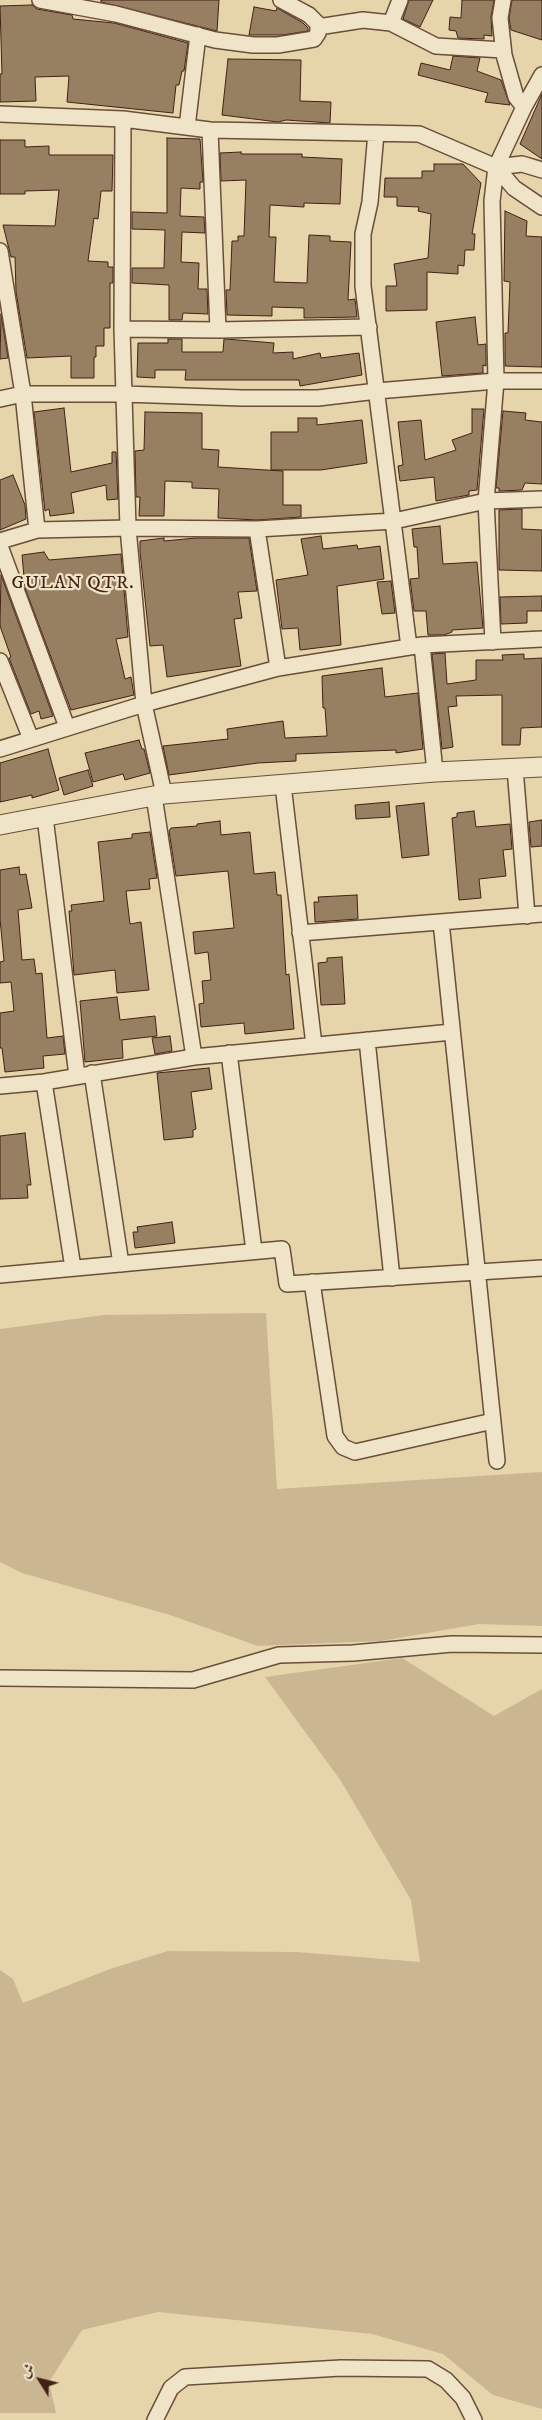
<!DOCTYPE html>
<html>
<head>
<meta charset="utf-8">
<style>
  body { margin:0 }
  #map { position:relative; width:542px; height:2420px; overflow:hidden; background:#e6d5aa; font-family:"IM FELL DW Pica",Amiri,serif }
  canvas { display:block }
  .north { position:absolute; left:15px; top:2355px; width:50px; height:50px; -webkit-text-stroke:4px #efe4c8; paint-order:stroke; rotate:306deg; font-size:14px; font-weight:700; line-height:20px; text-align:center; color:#412115 }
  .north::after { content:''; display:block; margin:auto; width:18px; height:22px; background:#412115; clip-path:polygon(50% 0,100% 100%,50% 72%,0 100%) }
</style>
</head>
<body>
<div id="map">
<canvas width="542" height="2420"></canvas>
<div class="north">ش</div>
</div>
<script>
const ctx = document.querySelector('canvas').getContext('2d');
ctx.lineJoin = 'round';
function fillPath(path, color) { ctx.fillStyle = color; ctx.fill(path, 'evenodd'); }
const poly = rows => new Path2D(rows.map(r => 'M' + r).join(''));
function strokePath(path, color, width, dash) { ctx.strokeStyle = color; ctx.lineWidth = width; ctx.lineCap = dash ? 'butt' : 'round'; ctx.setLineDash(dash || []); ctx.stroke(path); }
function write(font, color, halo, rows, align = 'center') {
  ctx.font = font + ' "IM FELL DW Pica",serif'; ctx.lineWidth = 4.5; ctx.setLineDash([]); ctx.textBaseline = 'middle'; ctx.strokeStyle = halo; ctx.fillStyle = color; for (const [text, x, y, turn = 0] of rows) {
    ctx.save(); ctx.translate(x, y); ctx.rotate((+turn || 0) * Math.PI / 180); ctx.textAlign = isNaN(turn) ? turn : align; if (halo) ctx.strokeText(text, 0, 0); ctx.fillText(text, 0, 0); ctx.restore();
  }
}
fillPath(poly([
  [266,1313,277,1489,542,1472,542,1626,479,1624,381,1641,258,1646,170,1615,22,1573,0,1562,0,1329,104,1315],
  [402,1658,494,1716,542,1689,542,2409,493,2395,443,2354,372,2334,158,2312,82,2330,49,2382,56,2413,0,2413,0,1970,13,1979,23,2003,110,1969,168,1951,297,1952,420,1962,411,1900,341,1781,265,1677]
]), '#cab691');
const building = poly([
  [101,0,219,0,217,31,101,2,101,0],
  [409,0,433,0,420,27,403,19,409,0],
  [462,0,494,0,491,17,492,36,484,35,484,39,458,38,456,31,449,30,450,17,461,18,462,0],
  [512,0,542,0,542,40,511,30,509,18,512,0],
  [32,5,37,9,72,15,73,19,114,23,188,43,184,71,182,71,179,85,176,85,173,113,67,102,69,76,35,77,36,101,0,102,0,74,2,74,0,6,32,5],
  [254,7,276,11,277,8,303,23,308,28,308,31,283,35,249,35,254,7],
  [453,56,480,58,477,71,501,80,510,105,485,102,488,93,418,75,421,63,450,70,453,56],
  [228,59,301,60,300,101,331,102,330,123,286,120,278,122,222,115,228,59],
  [542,94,542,159,520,144,542,94],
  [167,138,200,139,203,182,200,182,200,189,181,188,180,216,204,217,205,233,182,232,181,262,199,263,198,289,207,289,208,314,183,313,182,320,169,320,169,285,132,283,132,268,164,268,165,230,132,229,132,212,167,213,167,138],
  [0,140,25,140,25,147,49,146,49,155,113,155,112,191,101,191,98,219,94,218,88,261,108,262,108,267,113,267,113,283,110,283,110,328,104,328,104,346,96,346,96,357,94,357,94,378,71,378,71,356,27,358,16,292,15,257,11,257,3,225,55,226,59,190,25,191,25,194,0,194,0,140],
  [241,152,241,154,302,154,302,157,342,159,340,204,304,203,304,207,270,205,269,237,276,237,274,282,307,283,309,235,330,236,330,241,351,242,348,300,355,299,357,317,304,318,304,308,272,307,272,316,227,315,226,290,230,290,232,241,238,241,238,236,244,236,246,180,221,181,220,153,241,152],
  [434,164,463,164,481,183,472,234,475,234,474,250,465,250,464,266,458,265,458,274,427,272,427,310,386,311,386,286,397,286,394,264,428,258,431,214,418,211,419,207,397,206,397,197,384,197,385,178,422,178,422,171,434,171,434,164],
  [505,211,527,221,526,236,542,237,542,367,505,366,505,333,508,333,510,282,504,281,505,211],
  [1,314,8,358,0,359,1,314],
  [475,317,478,345,486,344,486,366,483,365,483,373,442,376,436,322,475,317],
  [168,339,182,339,182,352,223,352,224,339,226,339,274,343,273,353,293,352,293,359,320,353,321,358,359,353,362,375,300,386,299,380,185,380,186,370,155,370,155,378,137,377,138,343,168,343,168,339],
  [64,408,71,472,112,463,112,452,116,452,118,499,107,500,106,485,71,493,74,513,50,516,49,509,45,511,34,412,64,408],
  [472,409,484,409,477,490,469,491,469,495,436,501,434,477,400,481,398,466,403,465,398,422,421,420,425,460,456,450,452,440,472,433,472,409],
  [503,411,526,413,525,420,542,422,542,484,525,483,522,490,499,491,499,488,496,488,503,411],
  [145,412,202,413,202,449,219,450,218,467,283,471,283,505,301,505,301,517,257,520,218,518,219,489,192,488,192,482,165,481,164,516,139,516,140,497,136,497,135,451,144,450,145,412],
  [298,418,317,418,317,425,362,420,367,463,321,470,271,470,271,432,298,432,298,418],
  [13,475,25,505,26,519,0,530,0,480,13,475],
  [522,509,522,529,542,530,542,571,499,570,499,510,522,509],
  [440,526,443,564,477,562,483,628,452,630,452,632,444,635,428,635,426,611,414,611,410,579,419,578,417,547,414,547,412,529,440,526],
  [321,536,323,549,357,545,358,549,380,546,384,579,337,586,341,645,300,650,298,628,282,629,276,580,308,575,301,539,321,536],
  [164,538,164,541,196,538,249,538,257,591,238,592,242,618,234,619,241,666,167,677,163,645,150,646,140,552,140,541,164,538],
  [44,552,49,560,121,554,128,637,116,639,125,679,131,677,134,695,71,710,25,588,22,555,44,552],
  [1,575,5,586,53,716,41,719,39,711,31,714,9,658,11,657,0,626,1,575],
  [391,581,395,613,382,614,377,582,391,581],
  [542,596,542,611,527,611,527,623,501,624,500,597,542,596],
  [445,653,447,684,476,680,476,660,503,660,502,655,524,654,524,659,542,658,542,727,521,728,520,745,502,745,502,695,456,696,457,706,448,707,453,747,442,749,432,654,445,653],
  [382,668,385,697,418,693,423,749,396,753,396,750,296,754,296,761,258,763,169,775,163,746,228,739,227,729,283,721,285,738,327,736,325,708,323,708,322,676,382,668],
  [139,740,142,749,144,749,150,773,125,780,123,774,93,782,85,753,139,740],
  [48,749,59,790,32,798,32,795,0,802,0,763,48,749],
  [88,770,93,786,64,795,59,778,88,770],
  [389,802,390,817,356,819,355,805,389,802],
  [424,803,429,855,402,858,396,806,424,803],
  [474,811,476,827,510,824,512,849,503,850,506,876,479,879,481,898,459,900,452,818,457,817,457,813,474,811],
  [542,820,542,846,531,847,529,822,542,820],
  [220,821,221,835,250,832,254,874,275,872,277,895,281,895,286,975,289,974,294,1029,245,1034,244,1023,201,1027,199,1004,204,1003,202,981,211,980,208,952,195,954,193,932,234,928,228,871,176,876,169,831,171,828,197,826,197,824,220,821],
  [150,832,157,878,149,879,150,889,126,891,130,924,141,922,149,990,117,993,115,970,74,975,69,911,72,911,71,905,104,901,98,842,132,838,132,834,150,832],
  [19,867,20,875,26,874,32,908,18,910,22,960,34,959,36,974,42,973,47,1038,63,1036,65,1054,43,1056,44,1068,5,1072,2,1048,0,1048,0,1013,14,1011,11,982,0,983,0,962,4,961,0,919,0,870,19,867],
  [357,895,358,919,315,922,314,902,319,902,318,897,357,895],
  [342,957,345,1004,321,1005,318,963,327,962,327,958,342,957],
  [117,997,120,1020,155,1016,157,1036,122,1040,123,1058,85,1062,80,1001,117,997],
  [170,1036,172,1051,155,1054,152,1038,170,1036],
  [209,1068,212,1089,191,1092,196,1129,193,1130,193,1137,164,1140,157,1073,209,1068],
  [25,1133,31,1185,27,1185,28,1198,0,1199,0,1136,25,1133],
  [172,1222,175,1243,135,1248,133,1232,138,1232,137,1227,172,1222]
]);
fillPath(building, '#977f62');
strokePath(building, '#412115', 1);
const minor = poly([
  [40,0,116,14,215,40,253,45,278,45,314,39,318,33,318,24,309,15,281,0],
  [503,0,500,18,504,55,516,97,524,107],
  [391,23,400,0],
  [318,27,363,20,391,23,436,46,503,50],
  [0,114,123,119,210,130,419,134,496,167,514,188,542,207],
  [123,119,122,329,128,528,144,704,164,794],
  [187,127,198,35],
  [210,130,218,330],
  [376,133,370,202,363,234,363,286,409,647],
  [496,167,522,164,542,170],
  [0,251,23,394,37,530],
  [122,329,218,330,369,327],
  [0,399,23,394,124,394,242,398,318,398,377,391,496,381,542,381],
  [257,529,278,668],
  [0,541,37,530,128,528,257,529,394,521,486,501,542,499],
  [0,546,67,727],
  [493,642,486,501,496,381,492,201,496,167,524,107,542,75],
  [422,645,435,772],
  [0,661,31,739],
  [0,749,144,704,278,668,422,645,542,639],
  [515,768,527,916],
  [283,785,314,1045],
  [154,796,194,1057],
  [45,817,77,1076],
  [441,922,497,1461],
  [300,933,542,914],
  [367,1040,392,1278],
  [229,1053,254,1251],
  [92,1073,121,1264],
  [44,1082,73,1268],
  [0,1086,44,1082,194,1057,452,1032],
  [0,1275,282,1249,287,1284,542,1268],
  [312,1282,335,1436,343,1447,355,1452,493,1421],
  [0,1678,193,1680,279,1655,353,1653,452,1644,542,1645],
  [155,2420,171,2388,185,2377,341,2368,428,2369,446,2380,463,2398,474,2420]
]);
const tertiary = poly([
  [0,825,164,794,435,772,542,767]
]);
strokePath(minor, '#6a4e3a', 18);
strokePath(tertiary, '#6a4e3a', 21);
strokePath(minor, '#efe4c8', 15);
strokePath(tertiary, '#efe4c8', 19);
ctx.letterSpacing = '1px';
write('18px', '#412115', '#efe4c8', [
  ["GULAN QTR.",73,584]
]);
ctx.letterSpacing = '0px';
</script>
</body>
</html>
